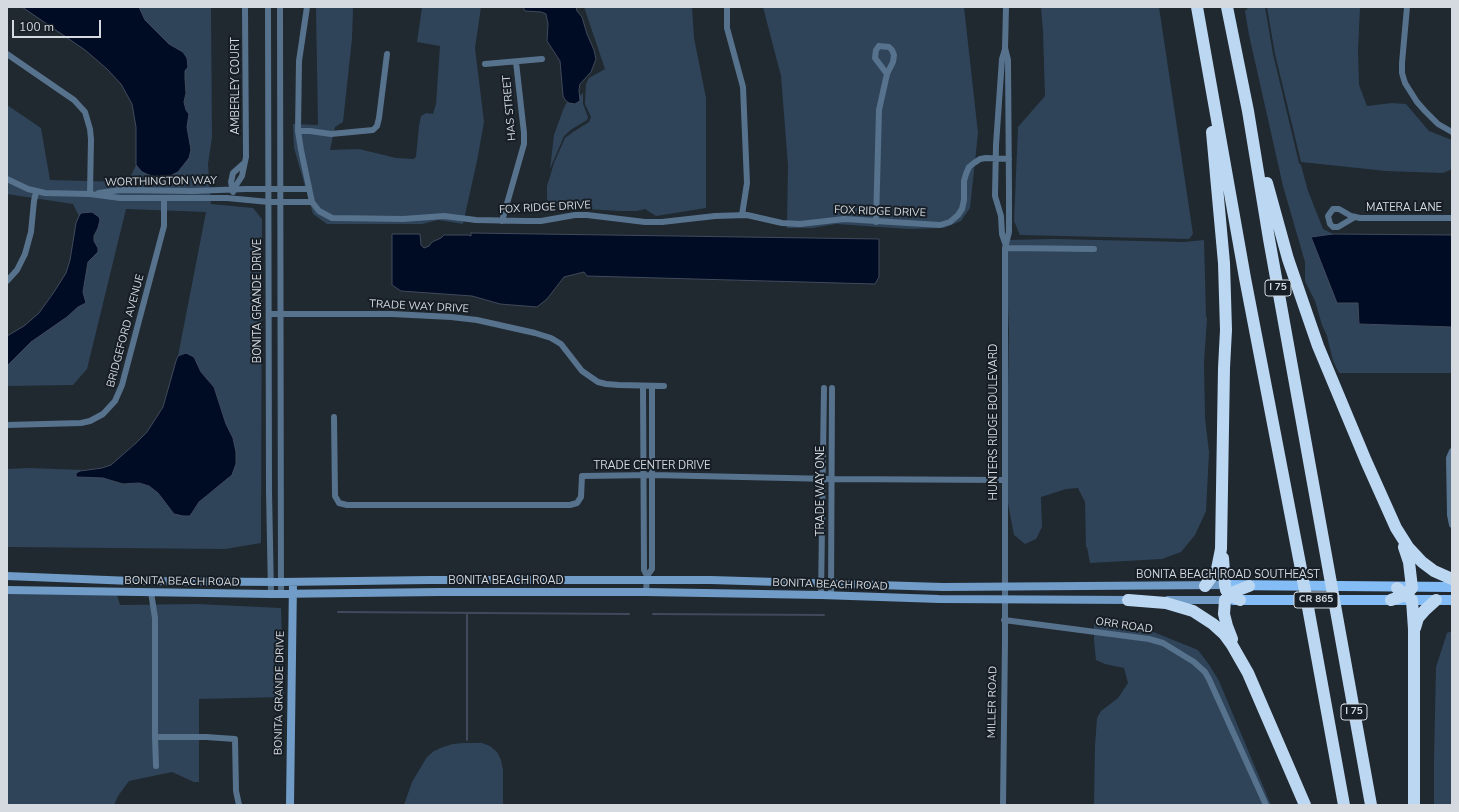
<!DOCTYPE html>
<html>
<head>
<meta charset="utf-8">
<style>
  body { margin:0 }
  #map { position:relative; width:1459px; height:812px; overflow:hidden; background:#202830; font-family:"Nunito Sans",sans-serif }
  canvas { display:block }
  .frame { position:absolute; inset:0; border:8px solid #d4dadf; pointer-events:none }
  .scale { position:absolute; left:12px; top:20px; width:89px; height:18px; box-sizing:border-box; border:2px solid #d4dadf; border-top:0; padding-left:5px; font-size:12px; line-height:14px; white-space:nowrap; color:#d4dadf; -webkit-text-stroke:3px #171e26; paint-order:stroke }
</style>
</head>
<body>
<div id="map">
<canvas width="1459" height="812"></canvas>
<div class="frame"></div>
<div class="scale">100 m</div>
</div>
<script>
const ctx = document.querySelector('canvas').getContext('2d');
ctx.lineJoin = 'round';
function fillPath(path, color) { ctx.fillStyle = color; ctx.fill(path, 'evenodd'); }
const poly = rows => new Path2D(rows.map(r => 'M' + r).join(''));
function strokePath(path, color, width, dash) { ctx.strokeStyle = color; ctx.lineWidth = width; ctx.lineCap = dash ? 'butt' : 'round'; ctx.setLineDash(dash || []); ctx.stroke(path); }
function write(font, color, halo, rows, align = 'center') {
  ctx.font = font + ' "Nunito Sans",sans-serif'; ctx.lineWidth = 4; ctx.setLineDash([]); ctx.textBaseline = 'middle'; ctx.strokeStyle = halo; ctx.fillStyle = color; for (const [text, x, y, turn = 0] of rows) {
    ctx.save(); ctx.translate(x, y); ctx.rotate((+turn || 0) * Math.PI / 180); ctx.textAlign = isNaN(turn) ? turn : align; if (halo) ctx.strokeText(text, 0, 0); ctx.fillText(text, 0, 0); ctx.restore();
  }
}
fillPath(poly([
  [22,7,211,7,212,137,208,164,211,204,253,208,262,219,261,543,225,549,7,547,7,469,29,468,85,470,80,471,76,477,103,478,123,484,139,483,149,486,158,493,174,514,194,511,199,502,213,491,236,452,233,438,226,424,214,387,201,372,194,357,182,354,178,356,206,212,126,209,87,369,73,385,7,386,7,336,24,326,39,313,54,292,66,273,70,260,76,223,79,216,73,204,7,194,7,105,41,128,50,180,128,182,136,165,136,127,132,104,121,84,107,69,85,50],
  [316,7,353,7,352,39,343,122,335,127,330,150,359,149,396,158,413,159,416,157,419,126,421,116,426,113,433,114,436,104,440,46,417,42,422,7,481,7,475,48,484,122,477,161,463,224,438,220,422,224,327,224,313,214,294,148,293,124,318,125],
  [584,7,692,7,694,38,706,98,706,208,656,216,645,209,637,211,620,211,556,207,550,203,547,199,547,186,554,163,565,138,573,132,589,122,591,117,585,104,586,84,589,78,605,69],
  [763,7,964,7,978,133,970,208,961,221,944,228,909,229,836,224,812,228,787,228,788,165,781,76],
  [1041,7,1159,7,1193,234,1189,239,1020,235,1014,221,1018,127,1045,96,1043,31],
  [1249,7,1265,7,1273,54,1299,163,1301,165,1308,191,1323,229,1333,234,1311,238,1358,303,1359,324,1452,327,1452,373,1339,373,1333,361,1327,336,1322,325,1315,301,1305,281,1305,262,1283,186,1249,35,1245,11],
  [1267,7,1360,7,1358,50,1359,85,1367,106,1392,103,1406,104,1429,131,1452,140,1452,169,1443,173,1386,171,1301,162,1275,54],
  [583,93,583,104,588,117,587,120,572,129,564,136,550,169,554,135,563,110,567,102,569,103,579,97],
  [1054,239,1184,242,1204,240,1206,316,1207,319,1204,362,1205,418,1209,452,1206,511,1195,535,1181,552,1162,559,1090,563,1087,547,1086,547,1085,502,1078,488,1066,489,1041,497,1042,527,1036,539,1025,544,1014,535,1006,493,1009,331,1006,259,1007,240],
  [7,594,117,595,120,605,197,604,281,608,284,697,199,699,199,782,194,782,172,772,129,781,118,796,114,805,7,805],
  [1094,624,1151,631,1198,650,1210,666,1219,681,1271,805,1094,805,1095,746,1097,718,1101,711,1118,698,1128,683,1124,668,1105,664,1096,660,1094,641],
  [1452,631,1452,805,1434,805,1434,760,1436,667,1447,633],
  [463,743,482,743,490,746,497,752,501,760,503,770,503,805,404,805,412,782,427,757,434,751,443,747,453,744]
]), '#2f4459');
const water = poly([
  [22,7,139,7,145,20,169,44,183,52,187,58,188,67,185,71,185,79,186,93,184,102,186,110,189,114,187,127,191,150,189,158,178,172,170,176,157,177,149,175,142,172,136,165,136,127,132,104,121,84,107,69,85,50,22,7],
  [523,7,576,7,577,11,582,17,587,34,594,50,596,59,591,72,580,84,579,90,580,101,578,102,575,104,569,103,565,100,563,96,560,61,547,41,548,24,546,14,541,12,525,11,523,7],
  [92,212,99,217,100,220,98,228,94,236,94,241,98,248,98,252,88,262,83,292,86,303,78,307,67,317,31,342,7,366,7,336,24,326,39,313,54,292,66,273,70,260,76,223,79,216,81,213,92,212],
  [471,233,879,239,879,277,875,284,587,276,584,272,564,277,547,299,537,307,500,304,472,296,401,291,392,285,392,234,420,234,421,245,424,248,429,246,432,242,441,238,444,235,468,235,471,236,471,233],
  [1333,234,1452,235,1452,327,1359,324,1358,303,1337,303,1311,237,1333,234],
  [186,353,194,357,201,372,214,387,226,424,233,438,236,452,236,464,232,475,199,502,190,516,183,516,174,514,158,493,149,486,139,483,123,484,103,478,76,477,76,473,80,471,102,468,111,465,136,443,147,432,163,407,176,361,178,356,186,353]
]);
fillPath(water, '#000c24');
strokePath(water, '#404a5c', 1);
strokePath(poly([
  [338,612,629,614],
  [467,613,467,740],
  [653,614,824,615]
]), '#404a5c', 2);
strokePath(poly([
  [268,7,269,491,271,594],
  [280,7,281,594],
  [307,7,299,61,298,131,301,150,312,202,319,211,332,218,403,219,444,216,476,220,526,221,541,221,575,215,587,215,645,222,662,222,715,216,747,215,782,223,800,224,844,219,940,225,950,222,958,215,962,209,964,200,964,181,966,174,969,167,974,163,980,159,986,158,1009,159],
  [727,7,727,28,743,87,747,183,742,215],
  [1407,7,1402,63,1402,73,1405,83,1417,102,1425,111,1438,124,1452,132],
  [879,46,889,47,892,50,894,55,893,62,887,74,875,58,876,50,879,46],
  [7,54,74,100,85,112,90,129,91,139,90,194],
  [485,64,542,59],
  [298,131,310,131,331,134,373,130,377,126,379,118,387,54],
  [7,179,28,189,45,193,90,194,120,198,227,198,269,202,312,202],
  [233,190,242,176,246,157,245,7],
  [233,192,231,182,233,173,243,164],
  [99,193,120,190,193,191,246,189,309,189],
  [1355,217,1338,227,1333,227,1330,224,1328,216,1333,209,1339,209,1351,216,1360,218,1452,218],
  [502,221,524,144,524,133,516,62],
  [876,222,879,110,887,74],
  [1005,243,1002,234,1001,216,995,196,996,145,1002,59,1005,49],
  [1005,248,1094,249],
  [7,281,17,270,25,254,31,232,34,201,36,192],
  [269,314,392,314,451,317,477,320,535,333,551,338,561,344,582,371,598,382,606,384,619,385,664,386],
  [643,386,644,570,647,576,646,592],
  [334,417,335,496,339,503,347,505,570,505,577,503,581,497,582,476,653,475,831,479,1004,480],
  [7,425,81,423,90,421,103,414,115,401,122,385,164,226,164,198],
  [1452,451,1449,458,1450,515,1452,525],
  [647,576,652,569,652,386],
  [151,592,155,618,155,737,206,737,235,739,236,791,239,805],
  [821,595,824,388],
  [831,595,832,388],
  [1004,620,1149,639,1163,643,1194,662,1205,672,1209,679,1266,805],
  [155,737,156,766],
  [1003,805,1005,641,1005,248,1009,232,1009,191,1008,60,1005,48,1006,7]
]), '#57728d', 6);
strokePath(poly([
  [7,576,132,581,281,582,429,580,711,580,943,587,1225,585],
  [7,590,271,594,440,592,646,592,821,595,939,599,1132,600],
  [1168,600,1225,600],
  [290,805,293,582]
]), '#709cc7', 8);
strokePath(poly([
  [1225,585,1452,587],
  [1233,600,1452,600]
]), '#84bcf5', 10);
strokePath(poly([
  [1197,7,1245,278,1301,569,1344,805],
  [1227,7,1248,111,1269,239,1371,805],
  [1267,183,1288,259,1318,346,1366,461,1396,528,1408,547,1422,562,1434,571,1452,579],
  [1223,558,1225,585,1226,590,1230,595,1240,600],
  [1205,586,1217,569,1221,549,1224,368,1226,330,1224,263,1212,132],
  [1397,588,1412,600,1414,629,1414,805],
  [1128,600,1166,603,1193,611,1213,624,1224,634,1232,645,1248,673,1305,805],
  [1391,600,1405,595,1412,588,1409,562,1404,547],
  [1415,628,1418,618,1425,610,1436,600],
  [1232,639,1227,626,1224,614,1225,600,1236,591,1249,586]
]), '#bcd7f2', 12);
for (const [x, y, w] of [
  [1278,288,26],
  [1316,600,44],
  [1354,712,26]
]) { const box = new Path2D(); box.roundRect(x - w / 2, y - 8, w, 16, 3); ctx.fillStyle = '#171e26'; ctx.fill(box); strokePath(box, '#d4dadf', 1); }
write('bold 10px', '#d4dadf', null, [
  ["I 75",1278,288],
  ["CR 865",1316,600],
  ["I 75",1354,712]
]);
write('11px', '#d4dadf', '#171e26', [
  ["AMBERLEY COURT",236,86,-90],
  ["HAS STREET",510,108,-95],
  ["WORTHINGTON WAY",161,182,-1],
  ["FOX RIDGE DRIVE",545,208,-3],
  ["MATERA LANE",1404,208],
  ["FOX RIDGE DRIVE",880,212,2],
  ["BONITA GRANDE DRIVE",258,301,-90],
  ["TRADE WAY DRIVE",419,307,3],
  ["BRIDGEFORD AVENUE",126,331,-75],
  ["HUNTERS RIDGE BOULEVARD",994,422,-90],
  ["TRADE CENTER DRIVE",652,466],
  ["TRADE WAY ONE",821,491,-90],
  ["BONITA BEACH ROAD SOUTHEAST",1228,575],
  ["BONITA BEACH ROAD",506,581],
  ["BONITA BEACH ROAD",182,582,1],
  ["BONITA BEACH ROAD",830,585,2],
  ["ORR ROAD",1124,626,8],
  ["BONITA GRANDE DRIVE",280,693,-89],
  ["MILLER ROAD",993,702,-89]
]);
</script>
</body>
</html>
